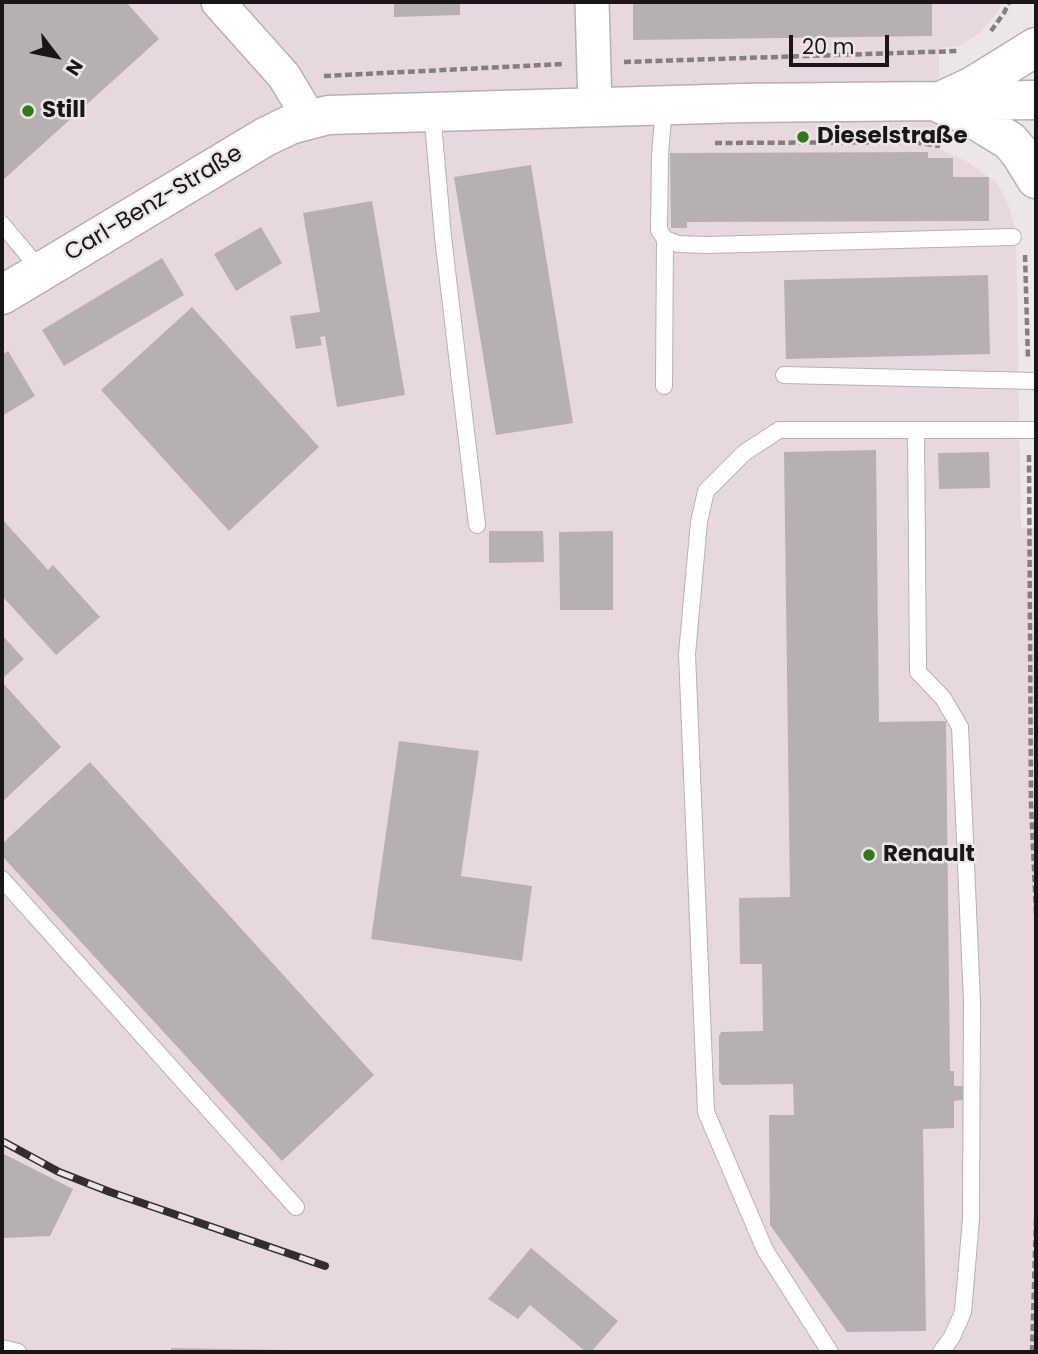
<!DOCTYPE html>
<html>
<head>
<meta charset="utf-8">
<style>
  body { margin:0 }
  #map { position:relative; width:1038px; height:1354px; overflow:hidden; background:#ece6e9; font-family:Poppins,sans-serif }
  canvas { display:block }
  .frame { position:absolute; inset:0; border:4px solid #191617; pointer-events:none }
  .north { position:absolute; left:21px; top:21px; width:70px; height:70px; -webkit-text-stroke:5px #ece6e9; paint-order:stroke; rotate:122deg; font-size:19px; font-weight:700; line-height:28px; text-align:center; color:#191617 }
  .north::after { content:''; display:block; margin:auto; width:24px; height:32px; background:#191617; clip-path:polygon(50% 0,100% 100%,50% 72%,0 100%) }
  .scale { position:absolute; left:789px; top:35px; width:100px; height:32px; box-sizing:border-box; border:4px solid #191617; border-top:0; padding-left:9px; font-size:21px; line-height:24px; white-space:nowrap; color:#191617; -webkit-text-stroke:5px #ece6e9; paint-order:stroke }
</style>
</head>
<body>
<div id="map">
<canvas width="1038" height="1354"></canvas>
<div class="frame"></div>
<div class="north">N</div>
<div class="scale">20 m</div>
</div>
<script>
const ctx = document.querySelector('canvas').getContext('2d');
ctx.lineJoin = 'round';
function fillPath(path, color) { ctx.fillStyle = color; ctx.fill(path, 'evenodd'); }
const poly = rows => new Path2D(rows.map(r => 'M' + r).join(''));
function strokePath(path, color, width, dash) { ctx.strokeStyle = color; ctx.lineWidth = width; ctx.lineCap = dash ? 'butt' : 'round'; ctx.setLineDash(dash || []); ctx.stroke(path); }
function write(font, color, halo, rows, align = 'center') {
  ctx.font = font + ' Poppins,sans-serif'; ctx.lineWidth = 5; ctx.setLineDash([]); ctx.textBaseline = 'middle'; ctx.strokeStyle = halo; ctx.fillStyle = color; for (const [text, x, y, turn = 0] of rows) {
    ctx.save(); ctx.translate(x, y); ctx.rotate((+turn || 0) * Math.PI / 180); ctx.textAlign = isNaN(turn) ? turn : align; if (halo) ctx.strokeText(text, 0, 0); ctx.fillText(text, 0, 0); ctx.restore();
  }
}
fillPath(poly([
  [2,2,1002,2,997,13,981,32,959,46,939,48,939,149,968,162,997,183,1008,204,1016,231,1021,528,1036,528,1036,1352,2,1352]
]), '#e7d8df');
fillPath(poly([
  [2,2,126,2,159,39,2,181],
  [394,2,460,2,460,15,394,17],
  [633,2,932,2,932,36,633,40],
  [928,152,928,158,953,158,953,177,989,177,989,221,687,222,687,228,671,228,670,153],
  [531,165,573,423,496,435,454,177],
  [372,201,405,395,337,407,325,336,320,337,322,345,296,349,290,316,320,312,303,213],
  [261,227,282,263,236,291,214,254],
  [162,258,184,295,64,366,42,330],
  [988,275,990,354,786,359,784,280],
  [192,307,319,447,229,531,101,390],
  [8,351,35,396,2,416,2,355],
  [876,450,879,722,946,721,950,1071,954,1071,954,1086,964,1086,964,1100,954,1101,954,1128,923,1129,926,1331,847,1332,770,1225,769,1115,794,1115,793,1084,722,1085,719,1081,719,1036,721,1032,763,1031,762,964,740,964,739,898,790,897,784,452],
  [989,452,990,488,939,489,938,453],
  [2,519,48,570,53,565,100,617,56,655,2,596],
  [489,531,543,531,544,562,489,563],
  [613,531,613,610,560,610,559,532],
  [2,635,24,659,2,679],
  [2,682,61,747,2,802],
  [399,741,479,751,461,876,532,886,522,961,371,939],
  [90,762,374,1075,282,1161,2,856,2,844],
  [2,1153,73,1189,50,1236,2,1238],
  [531,1248,618,1321,591,1352,586,1352,530,1305,518,1319,488,1299],
  [171,1348,291,1350,291,1352,171,1352]
]), '#b6b0b3');
const service = poly([
  [664,104,660,156,659,230,665,239,678,244,707,245,1013,237],
  [432,111,443,237,477,525],
  [2,224,42,272],
  [784,375,1036,381],
  [664,386,665,239],
  [916,430,918,672,943,698,960,727,972,1002,971,1219,963,1312,952,1337,941,1352],
  [2,879,296,1207],
  [2,1348,18,1352],
  [830,1352,765,1250,706,1112,687,654,699,522,706,491,744,453,779,430,1036,430]
]);
const minor = poly([
  [218,2,284,76,310,119],
  [592,2,595,106]
]);
const secondary = poly([
  [947,98,973,86,1036,47],
  [943,105,967,115,1010,141,1020,153,1036,179],
  [2,295,265,137,290,125,328,115,744,103,1036,100]
]);
strokePath(service, '#b6b0b3', 18);
strokePath(minor, '#b6b0b3', 36);
strokePath(secondary, '#b6b0b3', 41);
strokePath(poly([
  [991,31,1004,13,1009,2],
  [624,62,958,51],
  [324,76,563,64],
  [715,143,913,142,940,146],
  [1025,255,1028,359],
  [1029,455,1031,804,1036,913],
  [1032,1352,1036,1219]
]), '#837f81', 4.5, [7, 3.5]);
strokePath(service, '#fff', 16);
strokePath(minor, '#fff', 33);
strokePath(secondary, '#fff', 38);
const rail = poly([
  [2,1141,59,1172,110,1192,325,1266]
]);
strokePath(rail, '#312e2f', 8);
strokePath(rail, '#ece6e9', 5, [16]);
for (const [x, y, r, color] of [
  [28,111,7,"#32781a"],
  [803,137,7,"#32781a"],
  [869,855,7,"#32781a"]
]) { const dot = new Path2D(); dot.arc(x, y, r, 0, 2 * Math.PI); ctx.fillStyle = color; ctx.fill(dot); strokePath(dot, '#ece6e9', 2.5); }
write('bold 23px', '#191617', '#ece6e9', [
  ["Still",42,111],
  ["Dieselstraße",817,137],
  ["Renault",883,855]
], 'left');
write('23px', '#191617', '#ece6e9', [
  ["Carl-Benz-Straße",154,204,-31]
]);
</script>
</body>
</html>
